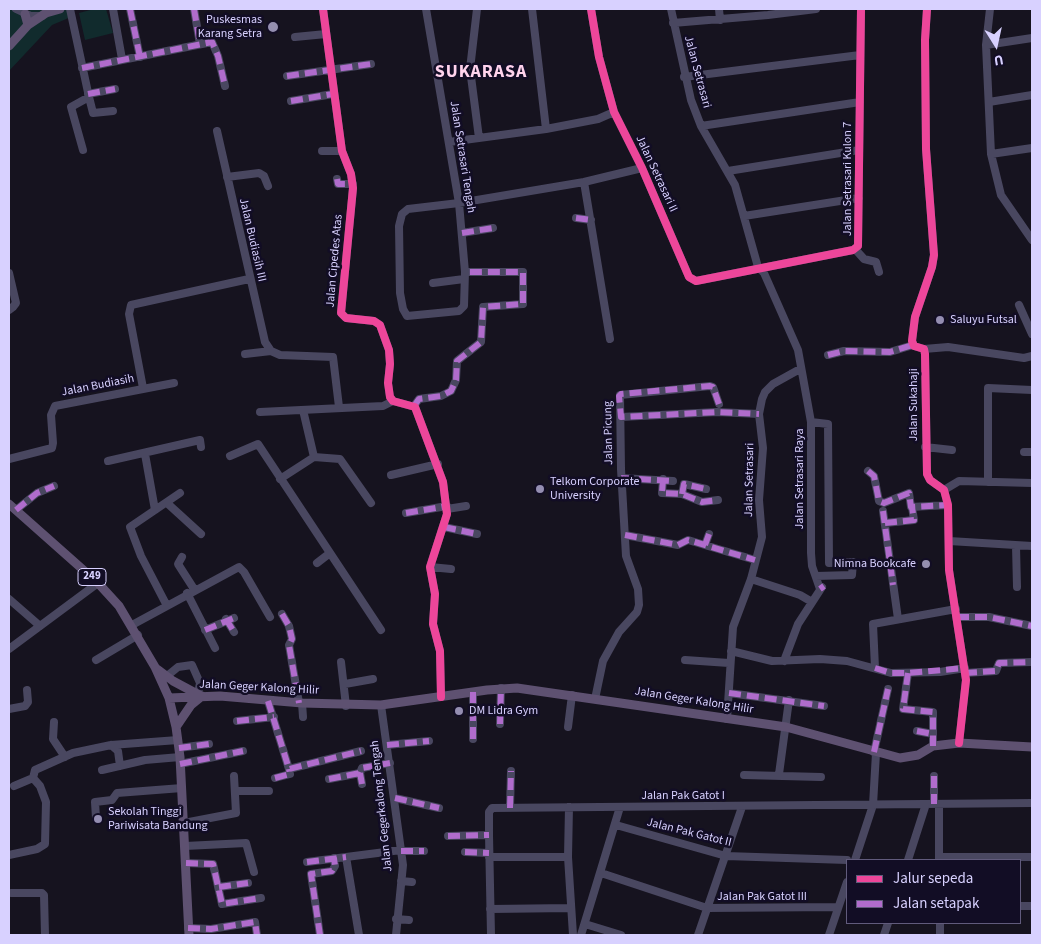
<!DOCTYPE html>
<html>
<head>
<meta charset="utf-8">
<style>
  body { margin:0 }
  #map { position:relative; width:1041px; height:944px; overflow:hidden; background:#16131f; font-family:"Source Sans 3",sans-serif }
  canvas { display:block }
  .frame { position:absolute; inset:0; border:10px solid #d8d1ff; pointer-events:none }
  .legend { position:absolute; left:846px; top:859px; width:175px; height:65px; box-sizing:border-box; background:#120d25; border:1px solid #615b7c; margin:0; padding:6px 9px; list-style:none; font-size:15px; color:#d8d1ff }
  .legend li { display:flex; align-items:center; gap:10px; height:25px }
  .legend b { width:25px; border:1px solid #615b7c }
  .north { position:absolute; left:971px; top:20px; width:50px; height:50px; -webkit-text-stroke:4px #120d25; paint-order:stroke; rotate:170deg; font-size:14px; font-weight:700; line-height:20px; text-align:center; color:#d8d1ff }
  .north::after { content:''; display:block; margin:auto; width:18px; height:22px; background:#d8d1ff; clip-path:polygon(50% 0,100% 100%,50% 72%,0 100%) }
</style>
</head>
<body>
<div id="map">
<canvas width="1041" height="944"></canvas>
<div class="frame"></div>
<ul class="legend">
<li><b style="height:6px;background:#ed469a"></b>Jalur sepeda</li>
<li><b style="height:6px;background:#b06ccc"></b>Jalan setapak</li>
</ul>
<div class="north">U</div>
</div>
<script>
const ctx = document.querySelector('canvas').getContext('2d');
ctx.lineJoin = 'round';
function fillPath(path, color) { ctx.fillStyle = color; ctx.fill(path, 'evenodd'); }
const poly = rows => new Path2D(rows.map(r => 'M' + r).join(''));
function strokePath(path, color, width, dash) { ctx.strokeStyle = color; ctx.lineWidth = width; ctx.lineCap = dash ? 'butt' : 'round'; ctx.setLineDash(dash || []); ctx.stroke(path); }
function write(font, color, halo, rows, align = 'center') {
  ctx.font = font + ' "Source Sans 3",sans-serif'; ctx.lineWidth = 5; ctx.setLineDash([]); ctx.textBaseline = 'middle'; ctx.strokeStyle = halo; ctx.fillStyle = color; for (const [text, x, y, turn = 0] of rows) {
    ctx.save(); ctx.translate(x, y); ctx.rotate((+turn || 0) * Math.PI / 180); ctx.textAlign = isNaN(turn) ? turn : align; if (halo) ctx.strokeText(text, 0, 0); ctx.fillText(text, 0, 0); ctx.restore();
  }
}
fillPath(poly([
  [9,9,23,9,27,12,32,9,69,9,71,17,52,25,9,71],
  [94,9,106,9,113,33,85,40,79,13]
]), '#112b2d');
strokePath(poly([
  [16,9,31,16,42,16],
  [70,9,89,97,71,107,83,150],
  [113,9,122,59],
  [130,9,140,57],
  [194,9,200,44],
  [323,9,342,151,351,174,353,188,341,313,346,318,374,321,380,325,389,350,390,364,388,383,390,397,393,401,415,407,443,482,447,514,430,567,435,594,433,624,440,651,441,697],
  [426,9,459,203,465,272,464,306,459,311,407,316,403,309,400,293,399,226,402,214,408,209,459,203,584,182,642,168],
  [477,9,470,69,479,138],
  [532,9,546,129],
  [591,9,599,57,614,112,642,168,689,277,696,281,853,250,858,246,861,9],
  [671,9,691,100,701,126,735,185,758,267,764,273,798,350,811,422,811,553,812,566,820,589],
  [719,9,720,20],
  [927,9,925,40,926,149,934,255,932,267,915,317,912,341,914,346,924,349,925,354,927,474,930,480,944,490,948,505,949,570,966,680,959,743],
  [990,9,986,45,991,154,1001,195,1032,240],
  [673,23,768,15,816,9],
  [295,37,326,34],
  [986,45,1032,38],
  [82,68,212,42,218,56,225,86],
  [287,76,371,64],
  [684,77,860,55],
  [88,94,115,89],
  [89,97,93,113,113,111],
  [291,101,333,94],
  [989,102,1032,95],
  [701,126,860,102],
  [217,131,265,342,271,351,280,355,333,357,339,407],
  [449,142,546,129,598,119,614,112],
  [322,151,342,151],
  [991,154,1032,148],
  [728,171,859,150],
  [227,177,259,173,264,176,268,186],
  [337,179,338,184,353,184],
  [584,182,610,339],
  [744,216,859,198],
  [576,218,591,220],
  [462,233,493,228],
  [855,249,864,259,876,262,879,272],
  [9,273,16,303,13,307,9,310],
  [433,283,464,279],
  [1019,305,1032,334],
  [924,349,948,347,1024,358,1032,356],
  [245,354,271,351],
  [828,355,844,351,890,352,913,345],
  [143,388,129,314,131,305,249,279],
  [414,406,419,399,441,396,451,391,456,380,457,361,481,342,483,307,523,304,523,272,465,272],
  [260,412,383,406,393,401],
  [621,417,717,412,759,414],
  [811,422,828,424,829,563,853,562,852,575,816,576],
  [925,447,952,450],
  [1024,452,1032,452],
  [145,454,155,510],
  [230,456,258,444,381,630],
  [314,457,340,459,371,503],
  [9,459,52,448,53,443,51,415,55,406,174,383],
  [108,461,200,440,201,447],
  [868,471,874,476,879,501,884,503,909,493,911,507,948,505],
  [391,475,438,464],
  [621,478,673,481],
  [280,479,314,457,303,410],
  [663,479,662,493,682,494,702,502,718,500],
  [988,482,988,388,1032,390],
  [944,490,959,481,1032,483],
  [682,494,684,484,706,489],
  [167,503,201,534],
  [447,509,466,506],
  [16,510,37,493,54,486],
  [883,511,898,619],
  [406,513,447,506],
  [885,523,914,520,912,507],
  [444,527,477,534],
  [625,535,678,545,688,540,755,560],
  [949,541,1032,546],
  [705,545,709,534],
  [1016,546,1017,587],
  [182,557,178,564,194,589],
  [317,563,330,553],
  [430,567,451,569],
  [751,579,800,595,812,602],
  [187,593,215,648],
  [9,599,40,626],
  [166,604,141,556,130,527,180,493],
  [282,614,289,626,292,639,289,645,299,703],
  [957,617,989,617,1032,626],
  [226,619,234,632],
  [132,625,239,567,244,572,270,617],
  [205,630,234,618],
  [9,649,98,583],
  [731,651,772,661,820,659,847,661,891,673,940,672,965,668],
  [96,660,138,635],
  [685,660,729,663],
  [784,661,798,624,822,587],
  [341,662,346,706],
  [875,668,873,624,956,609],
  [908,673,903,709,933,712,933,746],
  [965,673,996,671,999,663,1032,662],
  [167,676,178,667,192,665,200,683,198,694],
  [345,684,373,679],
  [729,693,824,706],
  [595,699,603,661,619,632,637,612,639,605,638,589,626,556,621,469,620,395,710,386,713,387,719,404],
  [268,701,289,769,361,751],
  [302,703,303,717],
  [381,705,403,865,396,935],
  [9,709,25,706,28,702,27,690],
  [727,719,733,627,751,579,762,537,759,500,763,448,759,414,762,399,765,392,773,384,800,369],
  [237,721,274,717],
  [54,722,53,739,65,757],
  [500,724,501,688],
  [568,727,572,695],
  [917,731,933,734],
  [473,739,473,692],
  [111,745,118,751,120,766],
  [387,745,429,741],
  [179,748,209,744],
  [874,752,888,689],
  [180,764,243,751],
  [102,770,145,760,180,757],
  [779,774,789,700],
  [744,775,821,777],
  [934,776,934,804],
  [275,778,290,774,289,769],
  [329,779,360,773],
  [362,784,360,773,362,768,390,763],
  [14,786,33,778],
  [235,791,269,791],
  [395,798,439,808],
  [939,804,939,860],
  [569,807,568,857,573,935],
  [510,808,511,771],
  [96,818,95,802,112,800,117,793,182,788],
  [184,823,236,813,234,776],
  [616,825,726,856,847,860],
  [448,836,489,835],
  [185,846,246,843,254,872],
  [401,851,424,851],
  [465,852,489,853],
  [9,855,37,849,45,844,46,802,40,786,33,778,35,770,73,753,111,745,178,740],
  [346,857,359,935],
  [489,857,568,857],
  [939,857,1032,857],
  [855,860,873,805,876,753],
  [908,860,926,804],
  [307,862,401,850],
  [186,863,213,864,222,904,261,898],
  [601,873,707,908,838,907],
  [401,881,412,882],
  [219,887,248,883],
  [11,893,42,893,44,895,45,935],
  [1020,906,1032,906],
  [490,909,571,908],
  [396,919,409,920],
  [940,923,940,935],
  [585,924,621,935],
  [188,928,211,929,255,922,257,935],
  [320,935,311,874,332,871,335,866,334,858],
  [491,935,489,835,489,812,492,808,1032,803],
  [581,935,620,807],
  [698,935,742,807],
  [829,935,847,882],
  [884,935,888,923]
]), '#494760', 8);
strokePath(poly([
  [25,14,28,25],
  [9,46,28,25,46,13,60,9],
  [9,504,98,583,119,606,155,667,169,698,176,727,180,757,189,935],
  [157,669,173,681,201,696],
  [169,698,220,696,302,703,381,705,487,690,517,688,786,727,900,758,918,755,933,746,959,743,1032,747],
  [176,727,191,705,202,696]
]), '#5e5171', 9);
strokePath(poly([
  [130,9,140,57],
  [194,9,200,44],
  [82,68,212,42,218,56,225,86],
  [287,76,371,64],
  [88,94,115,89],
  [291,101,333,94],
  [337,179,338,184,353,184],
  [576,218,591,220],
  [462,233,493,228],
  [828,355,844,351,890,352,913,345],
  [719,404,713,387,710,386,621,394,619,396,621,417,717,412,759,414],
  [414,406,419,399,441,396,451,391,456,380,457,361,481,342,483,307,523,304,523,272,465,272],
  [868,471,874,476,879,501,884,503,909,493,911,507,948,505],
  [621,478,673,481],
  [663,479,662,493,682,494,702,502,718,500],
  [682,494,684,484,706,489],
  [16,510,37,493,54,486],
  [883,511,893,585],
  [406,513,447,506],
  [885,523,914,520,912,507],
  [444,527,477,534],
  [625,535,678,545,688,540,755,560],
  [705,545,709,534],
  [820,589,824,586],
  [282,614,289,626,292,639,289,645,299,703],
  [957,617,989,617,1032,626],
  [226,619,234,632],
  [205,630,234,618],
  [875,668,891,673,908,673,965,668],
  [908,673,903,709,933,712,933,746],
  [965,673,996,671,999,663,1032,662],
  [729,693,824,706],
  [268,701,289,769,361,751],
  [237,721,274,717],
  [500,724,501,688],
  [917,731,933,734],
  [473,739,473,692],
  [387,745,429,741],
  [179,748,209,744],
  [874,752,888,689],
  [180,764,243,751],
  [934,776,934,804],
  [275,778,290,774,289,769],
  [329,779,360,773],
  [362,784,360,773,362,768,390,763],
  [395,798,439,808],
  [510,808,511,771],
  [448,836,489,835],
  [401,851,424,851],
  [465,852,489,853],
  [307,862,346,857],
  [186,863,213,864,222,904,261,898],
  [219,887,248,883],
  [188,928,211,929,255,922,257,935],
  [320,935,311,874,332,871,335,866,334,858]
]), '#b06ccc', 6, [12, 6]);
strokePath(poly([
  [323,9,342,151,351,174,353,188,341,313,346,318,374,321,380,325,389,350,390,364,388,383,390,397,393,401,415,407,443,482,447,514,430,567,435,594,433,624,440,651,441,697],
  [591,9,599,57,614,112,642,168,689,277,696,281,853,250,858,246,861,9],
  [927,9,925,40,926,149,934,255,932,267,915,317,912,341,914,346,924,349,925,354,927,474,930,480,944,490,948,505,949,570,966,680,959,743]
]), '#ed469a', 8);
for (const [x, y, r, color] of [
  [273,27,6,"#948eb1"],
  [940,320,5,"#948eb1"],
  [540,489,5,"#948eb1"],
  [926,564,5,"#948eb1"],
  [459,711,5,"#948eb1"],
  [98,819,5,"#948eb1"]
]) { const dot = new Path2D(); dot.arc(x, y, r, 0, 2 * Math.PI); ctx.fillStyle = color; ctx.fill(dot); strokePath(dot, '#120d25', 2); }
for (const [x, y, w] of [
  [92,577,28]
]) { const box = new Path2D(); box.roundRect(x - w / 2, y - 8.5, w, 17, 4); ctx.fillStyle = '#120d25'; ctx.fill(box); strokePath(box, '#d8d1ff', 1); }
write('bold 11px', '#d8d1ff', null, [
  ["249",92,577]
]);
write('12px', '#d8d1ff', '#120d25', [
  ["Puskesmas",262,20,"right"],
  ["Karang Setra",262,34,"right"],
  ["Saluyu Futsal",950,320],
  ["Telkom Corporate",550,482],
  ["University",550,496],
  ["Nimna Bookcafe",916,564,"right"],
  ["DM Lidra Gym",469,711],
  ["Sekolah Tinggi",108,812],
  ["Pariwisata Bandung",108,826]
], 'left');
write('12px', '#d8d1ff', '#120d25', [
  ["Jalan Setrasari",697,72,75],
  ["Jalan Setrasari Tengah",462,157,81],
  ["Jalan Setrasari II",656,174,65],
  ["Jalan Setrasari Kulon 7",848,179,-90],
  ["Jalan Budiasih III",252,240,77],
  ["Jalan Cipedes Atas",335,261,-85],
  ["Jalan Budiasih",98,386,-11],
  ["Jalan Sukahaji",914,405,-90],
  ["Jalan Picung",609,433,-91],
  ["Jalan Setrasari Raya",800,479,-90],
  ["Jalan Setrasari",750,480,-89],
  ["Jalan Geger Kalong Hilir",259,688,3],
  ["Jalan Geger Kalong Hilir",694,701,9],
  ["Jalan Pak Gatot I",683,796],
  ["Jalan Gegerkalong Tengah",382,806,-96],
  ["Jalan Pak Gatot II",689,833,14],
  ["Jalan Pak Gatot III",762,897]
]);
ctx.letterSpacing = '1px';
write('bold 18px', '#ffd3ed', '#120d25', [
  ["SUKARASA",481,73]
]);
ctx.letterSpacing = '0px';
</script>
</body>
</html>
